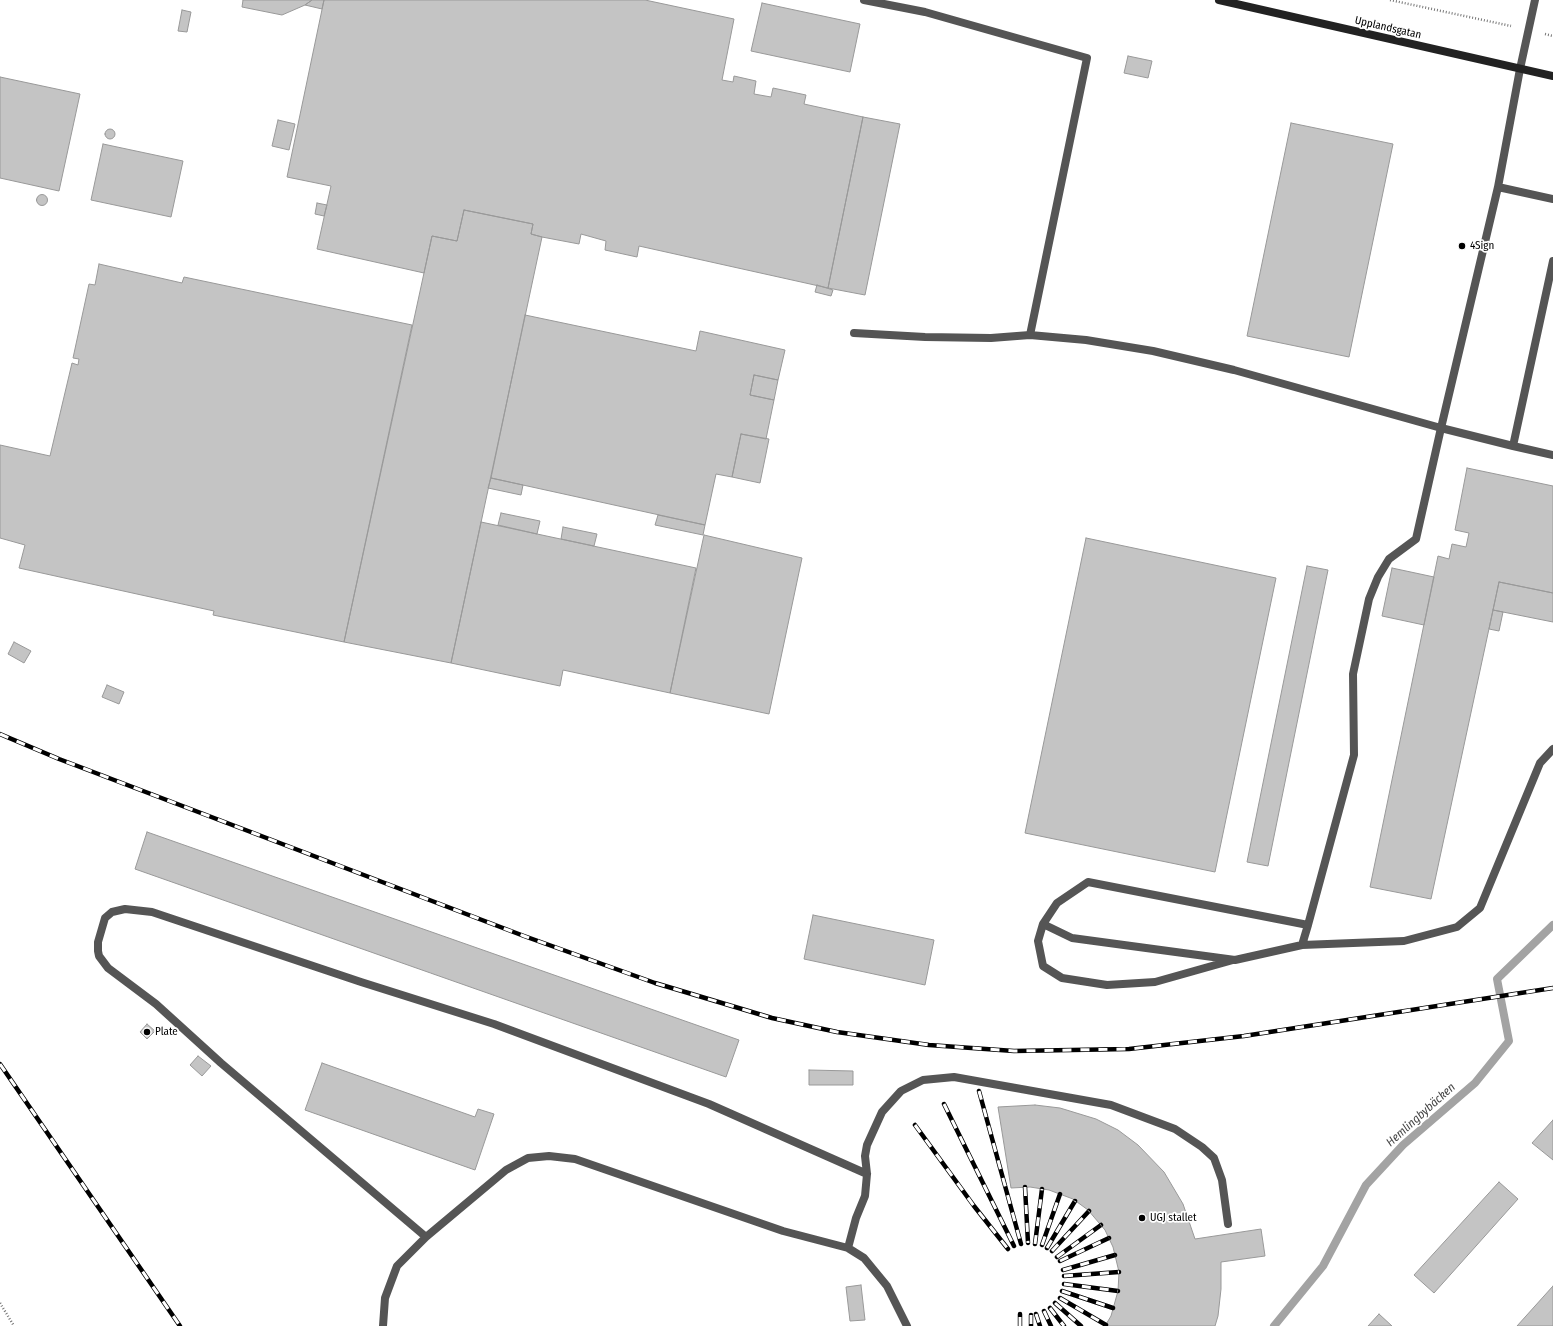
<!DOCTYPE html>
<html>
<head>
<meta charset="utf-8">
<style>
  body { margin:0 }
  canvas { display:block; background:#fff }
</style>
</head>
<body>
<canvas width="1553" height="1326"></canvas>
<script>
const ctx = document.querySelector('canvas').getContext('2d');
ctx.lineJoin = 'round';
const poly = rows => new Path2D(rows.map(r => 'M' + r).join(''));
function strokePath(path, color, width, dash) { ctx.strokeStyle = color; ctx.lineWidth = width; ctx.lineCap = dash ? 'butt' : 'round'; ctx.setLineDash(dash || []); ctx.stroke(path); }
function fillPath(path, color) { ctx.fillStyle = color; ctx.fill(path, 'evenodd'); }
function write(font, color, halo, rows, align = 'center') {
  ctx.font = font + ' "Fira Sans Condensed",sans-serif'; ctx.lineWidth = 3.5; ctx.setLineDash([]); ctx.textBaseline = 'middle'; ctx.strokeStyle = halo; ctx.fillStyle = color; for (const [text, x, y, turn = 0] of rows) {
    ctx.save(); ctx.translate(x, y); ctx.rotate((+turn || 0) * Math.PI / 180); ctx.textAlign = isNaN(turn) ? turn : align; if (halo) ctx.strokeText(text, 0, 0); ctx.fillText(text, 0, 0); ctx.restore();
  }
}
strokePath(poly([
  [1274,1326,1323,1266,1366,1185,1403,1145,1475,1083,1509,1041,1497,979,1553,925]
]), '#a3a3a3', 8);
const building = poly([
  [243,0,312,0,305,5,282,15,242,7,243,0],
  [312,0,324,0,322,9,305,5,312,0],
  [324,0,645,0,734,19,722,80,733,82,734,76,756,81,754,94,771,97,773,88,806,95,804,104,863,117,828,288,639,246,637,257,605,250,606,241,581,234,579,244,542,237,531,234,533,224,464,210,457,241,432,236,424,273,317,249,331,186,287,177,324,0],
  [762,3,860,24,850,72,751,51,762,3],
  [182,10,191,12,187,32,178,31,182,10],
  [1128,56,1152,61,1148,78,1124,73,1128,56],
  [0,77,80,94,59,191,0,178,0,77],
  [863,117,900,124,865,295,828,288,863,117],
  [278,120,295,124,289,150,272,146,278,120],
  [1291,123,1393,144,1349,357,1247,336,1291,123],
  '105 134a5 5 0 1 1 10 0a5 5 0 1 1-10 0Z',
  [103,144,183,161,171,217,91,200,103,144],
  '36.5 200a5.5 5.5 0 1 1 11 0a5.5 5.5 0 1 1-11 0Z',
  [317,203,327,205,324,216,315,214,317,203],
  [464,210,533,224,531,234,542,237,451,663,344,642,432,236,457,241,464,210],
  [99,264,182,283,184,277,412,325,344,642,213,615,214,611,19,568,25,545,0,538,0,445,50,456,72,363,78,365,79,359,73,358,89,284,95,285,99,264],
  [817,285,833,290,831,296,815,292,817,285],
  [525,315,696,351,700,331,785,350,778,380,754,375,750,395,774,400,766,439,741,434,732,477,716,474,705,525,491,478,525,315],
  [754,375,778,380,774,400,750,395,754,375],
  [741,434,769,439,760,483,732,477,741,434],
  [1467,468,1553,486,1553,593,1499,582,1431,899,1370,887,1438,556,1449,559,1452,544,1466,547,1469,533,1455,530,1467,468],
  [491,478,523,485,521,495,488,488,491,478],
  [501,513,540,521,537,534,498,525,501,513],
  [658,515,705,525,703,535,655,525,658,515],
  [481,522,696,568,670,693,563,670,560,686,451,663,481,522],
  [563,527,597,534,594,546,561,539,563,527],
  [704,535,802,558,769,714,670,693,704,535],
  [1086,538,1276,578,1215,872,1025,833,1086,538],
  [1307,566,1328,570,1268,866,1247,862,1307,566],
  [1392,568,1434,577,1424,625,1382,616,1392,568],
  [1499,582,1553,593,1553,622,1493,610,1499,582],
  [1493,610,1503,612,1499,631,1489,629,1493,610],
  [14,642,31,651,24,663,8,654,14,642],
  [107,685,124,692,119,704,102,697,107,685],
  [147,832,739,1040,726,1077,135,869,147,832],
  [813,915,934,940,925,985,804,959,813,915],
  [147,1024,155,1031,147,1039,140,1032,147,1024],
  [198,1056,211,1066,202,1076,190,1065,198,1056],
  [322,1063,475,1117,478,1109,494,1114,475,1170,305,1110,322,1063],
  [809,1070,853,1071,853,1085,809,1085,809,1070],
  [1035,1105,1060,1108,1096,1119,1118,1130,1138,1145,1164,1172,1183,1204,1195,1239,1261,1229,1265,1256,1221,1262,1221,1289,1218,1316,1215,1326,1105,1326,1111,1316,1118,1291,1119,1272,1113,1247,1105,1230,1088,1210,1073,1199,1049,1190,1030,1187,1011,1188,998,1107,1035,1105],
  [1553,1120,1553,1160,1532,1143,1553,1120],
  [1499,1182,1518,1199,1434,1293,1414,1275,1499,1182],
  [861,1285,865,1320,850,1321,846,1287,861,1285],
  [1553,1286,1553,1326,1517,1326,1553,1286],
  [1379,1314,1392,1326,1368,1326,1379,1314]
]);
fillPath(building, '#c4c4c4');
strokePath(building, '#999', 1);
strokePath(poly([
  [1390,0,1511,26],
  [1545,34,1553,36],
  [0,1303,14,1326]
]), '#777', 2.5, [1, 2]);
strokePath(poly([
  [864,0,925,12,1087,58,1030,335],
  [1498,187,1553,199],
  [854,333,925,337,991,338,1030,335,1086,340,1153,351,1234,370,1441,428,1498,187,1520,69,1535,0],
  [1513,446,1553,455],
  [1043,924,1038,941,1043,966,1062,978,1107,985,1155,982,1233,960],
  [1308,925,1302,945,1235,960,1072,938,1043,924,1057,903,1088,882,1308,925,1354,755,1353,674,1369,599,1378,577,1389,559,1416,539,1441,428,1513,446,1553,261],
  [1302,945,1404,941,1457,927,1480,908,1540,763,1553,749],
  [426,1237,221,1063,156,1004,108,968,99,956,98,951,98,942,105,918,112,912,125,909,152,912,361,982,494,1024,709,1104,867,1174],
  [848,1248,856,1218,865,1196,867,1174,865,1156,867,1145,882,1112,901,1091,923,1080,954,1077,1111,1105,1175,1129,1202,1147,1214,1158,1222,1180,1228,1224],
  [383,1326,385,1298,397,1266,426,1237,506,1170,528,1158,549,1156,575,1159,783,1231,848,1248,864,1258,887,1286,907,1326]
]), '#555', 8);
strokePath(poly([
  [1219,0,1553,76]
]), '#222', 8);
const rail = poly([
  [0,734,59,759,524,936,655,983,772,1018,837,1032,929,1045,1014,1051,1129,1049,1244,1036,1553,988],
  [0,1064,180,1326],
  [979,1091,1021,1244],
  [944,1104,1014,1246],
  [915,1125,974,1206,1008,1249],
  [1025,1187,1028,1243],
  [1035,1244,1042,1189],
  [1042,1245,1060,1194],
  [1047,1248,1075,1201],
  [1052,1251,1089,1211],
  [1057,1257,1101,1225],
  [1060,1261,1109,1238],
  [1063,1270,1115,1255],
  [1064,1276,1119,1272],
  [1064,1284,1118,1291],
  [1062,1291,1113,1308],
  [1060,1298,1106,1325],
  [1055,1303,1081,1326],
  [1050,1308,1064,1326],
  [1044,1311,1051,1326],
  [1036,1314,1040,1326],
  [1031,1315,1031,1326],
  [1020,1326,1020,1314]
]);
strokePath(rail, '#000', 4.5);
strokePath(rail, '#fff', 3, [9]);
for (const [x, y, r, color] of [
  [1462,246,4,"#000"],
  [147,1032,4,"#000"],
  [1142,1218,4,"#000"]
]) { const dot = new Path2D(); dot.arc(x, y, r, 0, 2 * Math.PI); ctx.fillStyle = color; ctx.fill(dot); strokePath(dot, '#fff', 1.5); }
write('11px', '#000', '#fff', [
  ["Upplandsgatan",1388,28,13]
]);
write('11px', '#000', '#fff', [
  ["4Sign",1470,246],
  ["Plate",155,1032],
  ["UGJ stallet",1150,1218]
], 'left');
write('italic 12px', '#444', '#fff', [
  ["Hemlingbybäcken",1421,1115,-42]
]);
</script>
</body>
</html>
